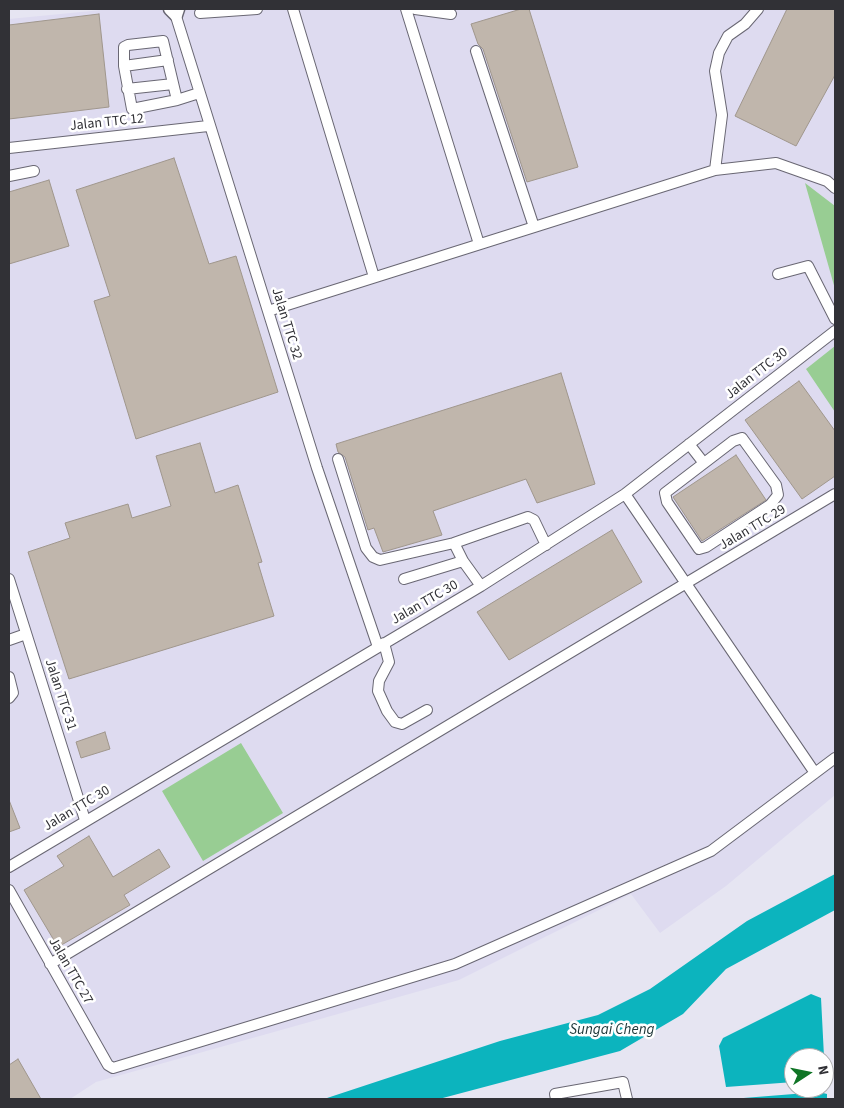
<!DOCTYPE html>
<html>
<head>
<meta charset="utf-8">
<style>
  body { margin:0 }
  #map { position:relative; width:844px; height:1108px; overflow:hidden; background:#e6e5f2; font-family:"Source Sans 3",sans-serif }
  canvas { display:block }
  .frame { position:absolute; inset:0; border:10px solid #313136; pointer-events:none }
  .north { position:absolute; left:784px; top:1048px; width:50px; height:50px; box-sizing:border-box; background:#fff; border:1px solid #adadaf; border-radius:50%; rotate:79deg; font-size:14px; font-weight:700; line-height:20px; text-align:center; color:#313136 }
  .north::after { content:''; display:block; margin:auto; width:18px; height:22px; background:#107526; clip-path:polygon(50% 0,100% 100%,50% 72%,0 100%) }
</style>
</head>
<body>
<div id="map">
<canvas width="844" height="1108"></canvas>
<div class="frame"></div>
<div class="north">N</div>
</div>
<script>
const ctx = document.querySelector('canvas').getContext('2d');
ctx.lineJoin = 'round';
function fillPath(path, color) { ctx.fillStyle = color; ctx.fill(path, 'evenodd'); }
const poly = rows => new Path2D(rows.map(r => 'M' + r).join(''));
function strokePath(path, color, width, dash) { ctx.strokeStyle = color; ctx.lineWidth = width; ctx.lineCap = dash ? 'butt' : 'round'; ctx.setLineDash(dash || []); ctx.stroke(path); }
function write(font, color, halo, rows, align = 'center') {
  ctx.font = font + ' "Source Sans 3",sans-serif'; ctx.lineWidth = 5; ctx.setLineDash([]); ctx.textBaseline = 'middle'; ctx.strokeStyle = halo; ctx.fillStyle = color; for (const [text, x, y, turn = 0] of rows) {
    ctx.save(); ctx.translate(x, y); ctx.rotate((+turn || 0) * Math.PI / 180); ctx.textAlign = isNaN(turn) ? turn : align; if (halo) ctx.strokeText(text, 0, 0); ctx.fillText(text, 0, 0); ctx.restore();
  }
}
fillPath(poly([
  [112,9,835,9,835,795,726,886,660,933,631,894,459,980,96,1082,70,1099,9,1099,9,19]
]), '#dedbf0');
fillPath(poly([
  [805,183,835,206,835,289],
  [835,346,835,412,806,369],
  [241,743,283,813,203,861,162,791]
]), '#98cd93');
fillPath(poly([
  [835,874,835,910,726,969,683,1014,620,1051,439,1099,324,1099,500,1041,598,1015,650,989,747,921],
  [811,994,821,998,825,1076,824,1058,794,1058,794,1082,726,1087,719,1046,723,1038],
  [819,1092,827,1094,827,1099,731,1099]
]), '#0cb4be');
const building = poly([
  [521,9,529,9,578,167,527,182,483,49,478,44,471,24,521,9],
  [787,9,835,9,835,75,796,146,735,116,787,9],
  [99,14,109,107,9,119,9,25,99,14],
  [174,158,209,264,236,256,278,392,136,439,94,301,110,296,76,190,174,158],
  [49,180,69,246,9,264,9,192,49,180],
  [561,373,595,484,537,503,526,479,433,511,442,535,383,552,374,528,368,530,345,457,338,452,336,444,561,373],
  [799,381,835,431,835,476,802,499,745,420,799,381],
  [200,443,215,493,238,485,262,562,258,563,274,616,69,679,28,552,70,538,65,523,128,504,132,518,171,506,156,456,200,443],
  [736,455,766,500,702,541,673,497,736,455],
  [612,530,642,582,509,660,477,612,612,530],
  [105,732,110,749,81,758,76,742,105,732],
  [9,800,20,828,9,832,9,800],
  [89,836,113,877,159,849,170,867,124,895,130,905,58,947,24,890,64,866,57,856,89,836],
  [18,1059,41,1099,9,1099,9,1065,18,1059]
]);
fillPath(building, '#c0b6ac');
strokePath(building, '#a0978d', 1);
const minor = poly([
  [293,9,374,277],
  [406,9,479,244],
  [415,9,451,14],
  [174,10,317,468,378,647],
  [200,13,257,9],
  [476,51,534,227],
  [124,66,168,60],
  [127,89,173,84],
  [177,100,163,41,128,45,124,47,124,66,132,109,177,100,199,93],
  [9,148,208,126],
  [715,170,722,115,715,71,719,53,728,36,745,24,758,9],
  [9,176,34,171],
  [778,274,808,266,835,319],
  [268,311,715,170,776,163,827,181,835,188],
  [742,438,776,485,778,495,770,505,706,547,699,549,667,502,665,493,733,441,742,438],
  [689,444,703,462],
  [338,459,366,548,373,557,380,560,454,543],
  [625,494,815,773],
  [9,579,85,820],
  [404,579,463,561],
  [481,586,463,561,454,543,528,517,534,520,546,545],
  [9,640,26,634],
  [384,643,389,662,379,681,378,691,387,711,395,722,402,724,427,710],
  [9,677,13,693,9,698],
  [9,867,481,586,625,494,835,331],
  [9,890,108,1065,113,1068,455,964,711,851,835,758],
  [50,964,835,494],
  [556,1099,555,1094,623,1082,627,1099]
]);
const major = poly([
  [170,9,176,15,178,9]
]);
strokePath(minor, '#696773', 12);
strokePath(major, '#696773', 15);
strokePath(minor, '#fff', 10);
strokePath(major, '#fff', 12);
write('14px', '#313136', '#fff', [
  ["Jalan TTC 12",107,123,-6],
  ["Jalan TTC 32",286,324,73],
  ["Jalan TTC 30",757,374,-38],
  ["Jalan TTC 29",753,528,-31],
  ["Jalan TTC 30",425,603,-30],
  ["Jalan TTC 31",60,695,72],
  ["Jalan TTC 30",77,809,-31],
  ["Jalan TTC 27",70,971,60]
]);
write('italic 15px', '#1c3436', '#fff', [
  ["Sungai Cheng",612,1031]
]);
</script>
</body>
</html>
